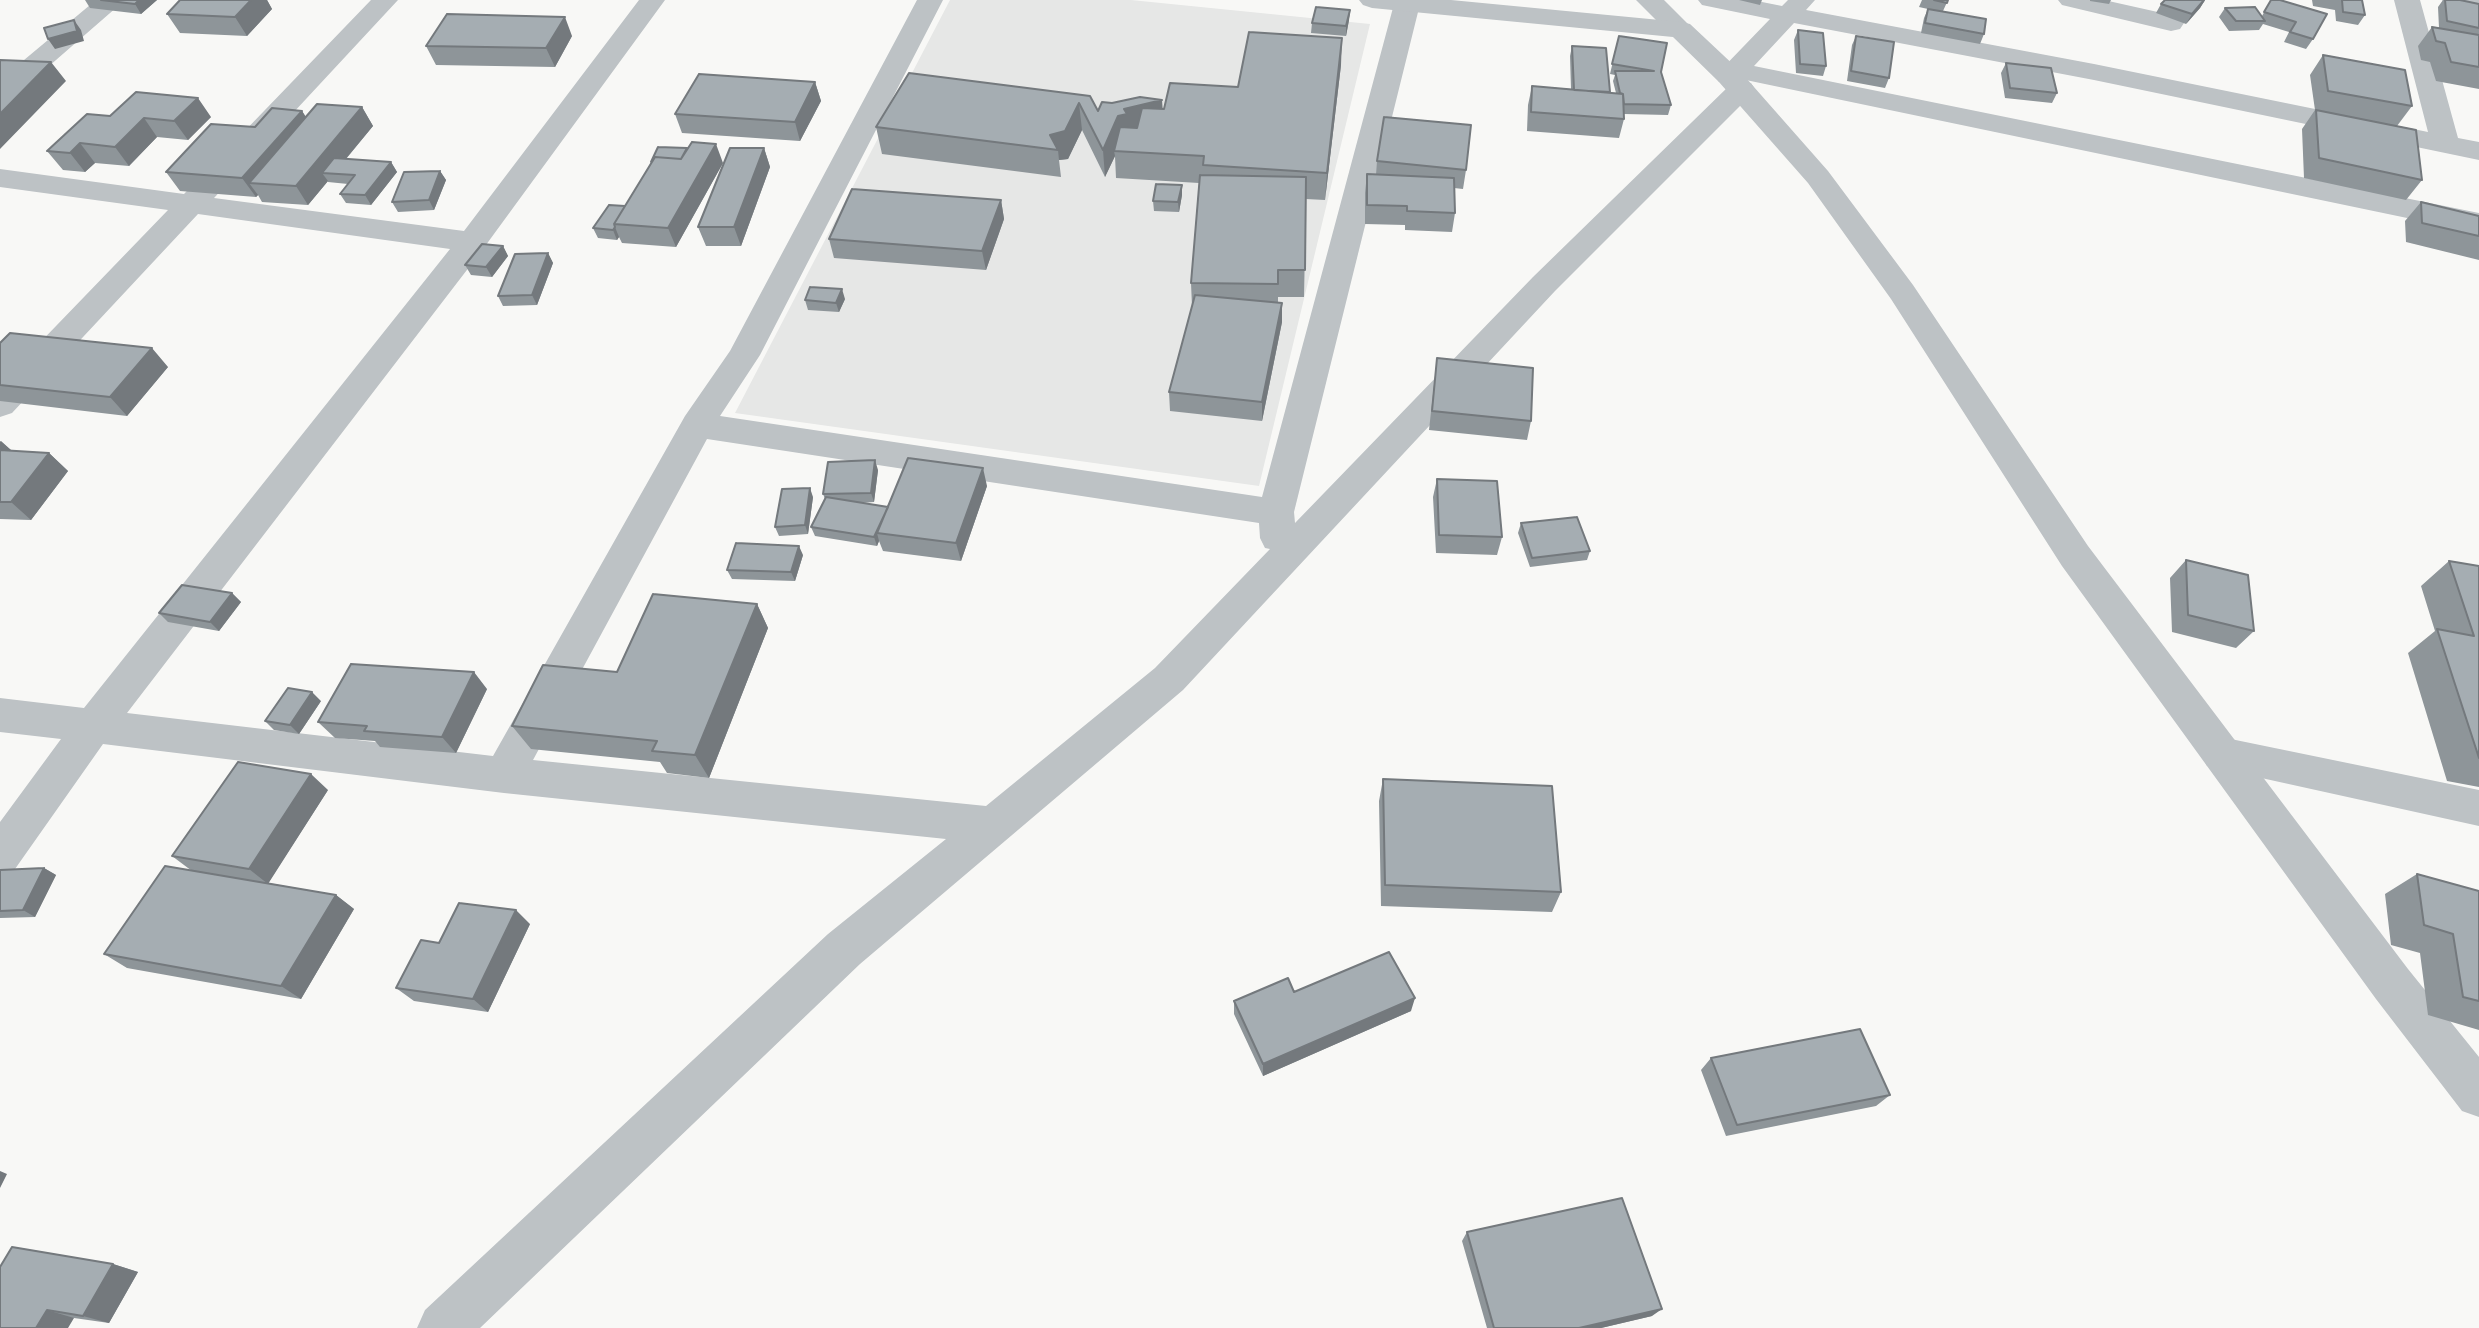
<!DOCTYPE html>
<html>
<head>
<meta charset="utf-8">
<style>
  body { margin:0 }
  canvas { display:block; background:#f8f8f6 }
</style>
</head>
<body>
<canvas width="2479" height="1328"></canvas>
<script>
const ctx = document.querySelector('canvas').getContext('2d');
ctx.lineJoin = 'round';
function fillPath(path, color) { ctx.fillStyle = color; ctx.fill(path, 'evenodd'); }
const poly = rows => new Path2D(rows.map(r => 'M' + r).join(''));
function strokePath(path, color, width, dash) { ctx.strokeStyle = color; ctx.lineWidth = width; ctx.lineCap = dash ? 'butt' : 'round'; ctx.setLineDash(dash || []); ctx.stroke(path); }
fillPath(poly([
  [950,0,1131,0,1370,24,1259,486,735,413]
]), '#e6e7e6');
fillPath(poly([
  [96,0,125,0,10,100,0,102,0,80,96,0],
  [371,0,398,0,214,198,464,231,639,0,665,0,483,249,127,713,493,756,685,416,730,351,917,0,943,0,760,355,720,416,1262,497,1394,4,1397,0,1417,0,1420,4,1294,512,1295,523,1533,277,1731,84,1719,82,1715,76,1770,19,1702,5,1698,0,1752,0,1782,6,1788,0,1815,0,1806,10,2094,64,2428,132,2394,0,2420,0,2458,138,2479,142,2479,160,2094,80,1794,23,1754,66,2479,213,2479,233,1741,79,1739,81,1751,83,1755,89,1751,95,1555,291,1183,690,860,964,480,1328,417,1328,425,1310,828,934,946,839,504,793,103,744,15,869,0,875,0,822,61,739,0,732,0,698,84,708,450,249,198,214,12,413,0,417,0,384,168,210,0,187,0,169,184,194,371,0],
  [707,439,1259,523,1260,538,1265,548,1270,549,1155,668,986,806,533,760,707,439],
  [1636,0,1664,0,1694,30,1690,36,1681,38,1672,36,1636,0],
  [2058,0,2104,0,2180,17,2184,23,2180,29,2171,31,2062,5,2058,0],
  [2442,0,2479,0,2479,12,2446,5,2442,0],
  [2221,737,2479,790,2479,826,2207,766,2201,754,2207,742,2221,737]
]), '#bdc2c5');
fillPath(poly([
  [1359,0,1451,0,1681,22,1690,24,1739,70,1828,171,1913,285,2088,546,2408,969,2479,1057,2479,1117,2462,1111,2376,999,2062,566,1891,299,1808,183,1719,82,1673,37,1372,8,1363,5,1359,0]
]), '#bdc2c5');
fillPath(poly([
  [85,0,157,0,141,14,90,8],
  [180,0,267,0,272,9,247,36,180,33,167,14],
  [1739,0,1762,0,1760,5],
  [1922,0,1948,0,1943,11,1984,34,1980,44,1921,33,1924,18,1928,9,1919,7],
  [2090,0,2111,0,2109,4,2090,1],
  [2205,0,2200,8,2186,24,2156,13,2161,4],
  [2271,0,2313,39,2306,49,2284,42,2289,32,2263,24,2259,30,2229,31,2219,17,2225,8,2262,16],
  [2312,0,2362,0,2365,15,2358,25,2336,21,2335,10,2313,6],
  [2443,0,2460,0,2479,4,2479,89,2436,81,2430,62,2421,60,2418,46,2432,27,2439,28,2438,7],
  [1350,10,1349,20,1346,36,1311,33,1312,23],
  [1798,30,1826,66,1823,76,1796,73,1794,40],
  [572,36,555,67,436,65,426,46],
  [1619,36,1661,72,1671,105,1668,115,1624,114,1624,119,1619,138,1527,131,1528,105,1532,86,1571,89,1570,56,1572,46,1610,93,1616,93,1613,81,1615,75,1610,74],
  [1856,36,1889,78,1885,88,1847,81,1852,45],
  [2323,55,2412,106,2397,126,2422,180,2406,200,2304,178,2302,129,2315,110,2310,75],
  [2006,63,2057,93,2052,103,2005,98,2001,73],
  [1341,65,1325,200,1306,199,1304,297,1278,297,1278,303,1282,322,1262,421,1170,411,1169,392,1192,306,1191,283,1199,183,1116,178,1115,156,1105,177,1082,130,1068,159,1059,160,1061,177,882,154,876,127,1090,96,1098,111,1112,103,1163,109,1238,87],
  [815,82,821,101,800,141,682,133,675,114],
  [362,107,373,126,346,159,391,162,397,172,371,205,346,203,340,194,348,184,328,182,328,181,308,205,262,202,258,195,256,197,180,191,166,172,255,127,302,111,306,117],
  [110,116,211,117,188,140,157,137,129,166,95,163,85,172,63,170,47,151],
  [764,148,770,167,741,246,706,246,698,227],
  [1377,161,1466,170,1463,189,1454,188,1455,213,1452,232,1405,230,1405,225,1365,224,1365,193,1367,174,1376,175],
  [651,162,723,163,676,247,622,243,619,237,617,240,598,238,593,228,625,206,651,164],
  [440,171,446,180,434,210,398,212,392,202],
  [1182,185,1182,195,1179,212,1154,211,1153,201],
  [1001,200,1004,219,986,270,834,258,829,239],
  [2421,202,2479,216,2479,260,2406,242,2405,221],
  [503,246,508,256,492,277,471,275,465,265],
  [548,253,553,263,537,305,503,306,498,296],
  [845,299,839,312,808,310,805,300],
  [0,343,168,367,127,416,0,401],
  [1437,358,1531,421,1527,440,1429,430],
  [0,441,12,451,49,453,68,471,31,520,0,519],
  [878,470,874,502,861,503,888,507,987,486,961,561,883,551,879,541,877,546,815,536,811,527,825,499,823,494],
  [1437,479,1502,537,1497,555,1436,553,1433,497],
  [813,497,808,534,779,536,775,527],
  [1521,523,1590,551,1587,560,1530,567,1518,533],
  [803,555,795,581,732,579,727,570],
  [2186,560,2254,631,2236,648,2172,632,2170,578],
  [2449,561,2479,566,2479,787,2447,781,2408,653,2435,631,2421,586],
  [232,593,241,602,219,631,168,622,159,613],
  [757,604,768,628,709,778,667,773,660,762,531,749,512,726,617,672],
  [487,689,456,753,380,747,375,741,335,738,318,722],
  [321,701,299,734,274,730,265,721],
  [1383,779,1561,892,1552,912,1381,906,1379,801],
  [328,790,268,883,336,895,354,909,301,999,127,968,104,954,192,871,172,856],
  [44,868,56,875,35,917,0,918,0,870],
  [2417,874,2479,891,2479,1030,2428,1015,2420,953,2391,945,2385,894],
  [530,924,488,1012,414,1001,396,988,439,943],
  [1294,992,1411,1011,1263,1076,1234,1014,1234,1001],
  [1711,1058,1890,1095,1876,1106,1726,1136,1701,1070],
  [1467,1232,1652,1316,1601,1328,1487,1328,1462,1241],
  [113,1264,138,1272,109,1323,74,1318,0,1328]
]), '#8e9599');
fillPath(poly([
  [139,0,157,0,141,14,135,4],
  [251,0,267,0,272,9,247,36,235,17],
  [2205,0,2200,8,2186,24,2192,14],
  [1350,10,1349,20,1346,36,1346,26],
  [565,17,572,36,555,67,546,48],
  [74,20,81,30,84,41,55,49,48,39],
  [1342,38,1341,65,1325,200,1327,173],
  [51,62,66,81,0,149,0,114],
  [815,82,821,101,800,141,795,122],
  [198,98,211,117,188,140,174,121],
  [1162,100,1164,127,1114,151,1115,156,1105,177,1103,150,1118,116,1124,109],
  [1079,103,1082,130,1068,159,1059,160,1058,150,1050,135],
  [362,107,373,126,334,173,322,173,328,181,308,205,296,186],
  [302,111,314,130,249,183,258,195,256,197,242,178],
  [144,118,157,137,129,166,115,147],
  [80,143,95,163,85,172,70,153],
  [716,144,723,163,676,247,668,228],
  [764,148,770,167,741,246,734,227],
  [391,162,397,172,371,205,365,195],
  [440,171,446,180,434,210,429,200],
  [1182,185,1182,195,1179,212,1178,202],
  [1001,200,1004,219,986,270,982,251],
  [615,227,619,237,617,240,613,230],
  [503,246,508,256,492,277,486,267],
  [548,253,553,263,537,305,532,295],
  [842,289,845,299,839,312,836,303],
  [1282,303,1282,322,1262,421,1262,402],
  [152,348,168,367,127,416,110,397],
  [1,441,21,459,0,455,0,442],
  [49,453,68,471,31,520,11,502],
  [875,460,878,470,874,502,871,493],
  [983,468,987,486,961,561,956,543],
  [810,488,813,497,808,534,805,525],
  [888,507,877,533,879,541,877,546,874,537],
  [799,546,803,555,795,581,791,572],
  [232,593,241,602,219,631,210,622],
  [757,604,768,628,709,778,695,755],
  [474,672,487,689,456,753,442,737],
  [312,692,321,701,299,734,290,725],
  [311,774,328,790,268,884,249,869],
  [44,868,56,875,35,917,23,910],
  [336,895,354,909,301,999,281,986],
  [516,910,530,924,488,1012,473,999],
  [1415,998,1411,1011,1263,1076,1263,1064],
  [0,1171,7,1174,0,1188],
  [113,1264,138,1272,109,1323,83,1316],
  [1662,1309,1652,1316,1601,1328,1579,1328],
  [47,1310,74,1318,68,1328,36,1328]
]), '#74797d');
const building = poly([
  [101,0,139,0,135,4,101,0],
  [180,0,251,0,235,17,167,14,180,0],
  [1934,0,1948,0,1947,3,1934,0],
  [2165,0,2204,0,2192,14,2161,4,2165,0],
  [2271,0,2280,0,2327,14,2313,39,2290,32,2296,22,2264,12,2271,0],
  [2342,0,2362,0,2365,15,2343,12,2342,0],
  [2445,0,2460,0,2479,4,2479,28,2447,21,2445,0],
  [1316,7,1350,10,1346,26,1312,23,1316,7],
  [2255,7,2265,21,2236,21,2225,8,2255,7],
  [1928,9,1986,19,1984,34,1925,23,1928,9],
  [447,14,565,17,546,48,426,46,447,14],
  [74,20,77,31,48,39,44,28,74,20],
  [2432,27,2479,35,2479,67,2451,62,2445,43,2436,41,2432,27],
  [1798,30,1823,33,1826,66,1800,64,1798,30],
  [1249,32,1342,38,1327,173,1203,165,1204,156,1114,151,1120,127,1137,128,1142,108,1164,109,1170,83,1238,87,1249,32],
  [1619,36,1667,43,1661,72,1671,105,1624,104,1623,94,1620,93,1615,71,1654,71,1612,64,1619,36],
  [1856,36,1894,42,1889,78,1851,71,1856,36],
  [1572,46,1606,48,1610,92,1574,90,1572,46],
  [2323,55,2405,70,2412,106,2328,91,2323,55],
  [0,60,51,62,0,114,0,60],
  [2006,63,2051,68,2057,93,2010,88,2006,63],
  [909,73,1090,96,1098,111,1102,102,1112,103,1140,97,1162,100,1124,109,1127,114,1118,116,1103,150,1079,103,1065,131,1050,135,1058,150,876,127,909,73],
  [699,74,815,82,795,122,675,114,699,74],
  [1532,86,1623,94,1624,119,1531,112,1532,86],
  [136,92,198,98,174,121,144,118,115,147,80,143,70,153,47,151,87,114,110,116,136,92],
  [317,104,362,107,296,186,249,183,317,104],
  [272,108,302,111,242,178,166,172,211,124,255,127,272,108],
  [2316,110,2416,130,2422,180,2319,158,2316,110],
  [1384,117,1471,125,1466,170,1377,161,1384,117],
  [692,142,716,144,668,228,614,224,655,157,681,159,692,142],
  [658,147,687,148,681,159,655,157,652,162,651,162,658,147],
  [730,148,764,148,734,227,698,227,730,148],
  [334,158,391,162,365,195,340,194,355,175,322,173,334,158],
  [440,171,429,200,392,202,404,172,440,171],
  [1367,174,1454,178,1455,213,1407,211,1407,206,1367,205,1367,174],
  [1200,175,1306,177,1305,270,1278,270,1278,284,1191,283,1200,175],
  [1156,184,1182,185,1178,202,1153,201,1156,184],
  [852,189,1001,200,982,251,829,239,852,189],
  [2421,202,2479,216,2479,236,2422,223,2421,202],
  [609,205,625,206,614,224,615,227,613,230,593,228,609,205],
  [482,244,503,246,486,267,465,265,482,244],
  [548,253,532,295,498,296,515,254,548,253],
  [810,287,842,289,836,303,805,300,810,287],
  [1195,295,1282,303,1262,402,1169,392,1195,295],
  [10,333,152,348,110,397,0,385,0,343,10,333],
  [1437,358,1533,368,1531,421,1432,411,1437,358],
  [0,450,49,453,11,502,0,502,0,450],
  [908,458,983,468,956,543,877,533,908,458],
  [875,460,871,493,823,494,828,462,875,460],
  [1437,479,1497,481,1502,537,1439,535,1437,479],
  [810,488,805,525,775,527,782,489,810,488],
  [826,497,888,507,874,537,811,527,826,497],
  [1577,517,1590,551,1532,558,1521,523,1577,517],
  [736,543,799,546,791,572,727,570,736,543],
  [2186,560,2248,575,2254,631,2188,615,2186,560],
  [2449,561,2479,566,2479,758,2437,629,2474,636,2449,561],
  [182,585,232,593,210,622,159,613,182,585],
  [653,594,757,604,695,755,652,751,657,741,512,726,543,665,617,672,653,594],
  [351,664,474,672,442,737,364,731,367,726,318,722,351,664],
  [288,688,312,692,290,725,265,721,288,688],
  [238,762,311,774,249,869,172,856,238,762],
  [1383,779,1552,786,1561,892,1385,885,1383,779],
  [165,866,336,895,281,986,104,954,165,866],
  [44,868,23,910,0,911,0,870,44,868],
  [2417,874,2479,891,2479,1001,2463,997,2453,934,2424,925,2417,874],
  [459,903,516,910,473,999,396,988,421,940,439,943,459,903],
  [1389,952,1415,998,1263,1064,1234,1001,1288,978,1294,992,1389,952],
  [1860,1029,1890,1095,1737,1125,1711,1058,1860,1029],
  [1622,1198,1662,1309,1579,1328,1494,1328,1467,1232,1622,1198],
  [12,1247,113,1264,83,1316,47,1310,36,1328,0,1328,0,1267,12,1247]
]);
fillPath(building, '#a5adb2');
strokePath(building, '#74797d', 2);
</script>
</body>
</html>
